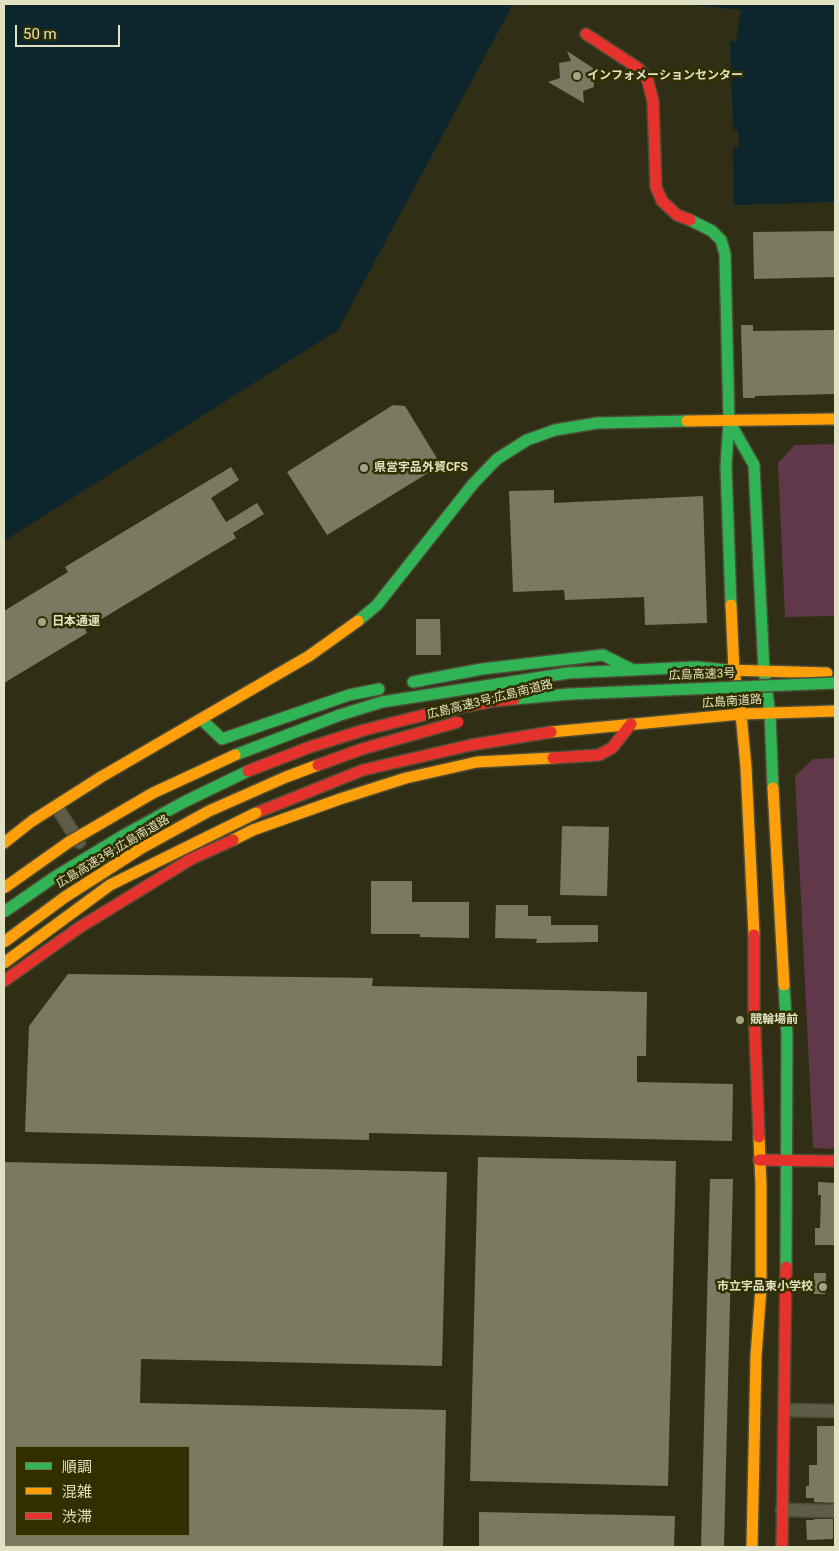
<!DOCTYPE html>
<html>
<head>
<meta charset="utf-8">
<style>
  body { margin:0 }
  #map { position:relative; width:839px; height:1551px; overflow:hidden; background:#302f16; font-family:Roboto,"Noto Sans JP",sans-serif }
  canvas { display:block }
  .frame { position:absolute; inset:0; border:5px solid #e1e1c3; pointer-events:none }
  .legend { position:absolute; left:15px; top:1446px; width:175px; height:90px; box-sizing:border-box; background:#312f00; border:1px solid #77764e; margin:0; padding:6px 9px; list-style:none; font-size:15px; color:#e1e1c3 }
  .legend li { display:flex; align-items:center; gap:10px; height:25px }
  .legend b { width:25px; border:1px solid #77764e }
  .scale { position:absolute; left:15px; top:25px; width:105px; height:22px; box-sizing:border-box; border:2px solid #e1e1c3; border-top:0; padding-left:6px; font-size:15px; line-height:18px; white-space:nowrap; color:#e1e1c3; -webkit-text-stroke:4px #312f00; paint-order:stroke }
</style>
</head>
<body>
<div id="map">
<canvas width="839" height="1551"></canvas>
<div class="frame"></div>
<ul class="legend">
<li><b style="height:6px;background:#30b455"></b>順調</li>
<li><b style="height:6px;background:#ff9f0a"></b>混雑</li>
<li><b style="height:6px;background:#e5322d"></b>渋滞</li>
</ul>
<div class="scale">50 m</div>
</div>
<script>
const ctx = document.querySelector('canvas').getContext('2d');
ctx.lineJoin = 'round';
function fillPath(path, color) { ctx.fillStyle = color; ctx.fill(path, 'evenodd'); }
const poly = rows => new Path2D(rows.map(r => 'M' + r).join(''));
function strokePath(path, color, width, dash) { ctx.strokeStyle = color; ctx.lineWidth = width; ctx.lineCap = dash ? 'butt' : 'round'; ctx.setLineDash(dash || []); ctx.stroke(path); }
function write(font, color, halo, rows, align = 'center') {
  ctx.font = font + ' Roboto,"Noto Sans JP",sans-serif'; ctx.lineWidth = 5; ctx.setLineDash([]); ctx.textBaseline = 'middle'; ctx.strokeStyle = halo; ctx.fillStyle = color; for (const [text, x, y, turn = 0] of rows) {
    ctx.save(); ctx.translate(x, y); ctx.rotate((+turn || 0) * Math.PI / 180); ctx.textAlign = isNaN(turn) ? turn : align; if (halo) ctx.strokeText(text, 0, 0); ctx.fillText(text, 0, 0); ctx.restore();
  }
}
fillPath(poly([
  [835,444,835,616,785,617,778,463,795,445],
  [835,758,835,1149,813,1148,795,776,813,759]
]), '#60384a');
fillPath(poly([
  [4,4,513,4,338,330,4,541],
  [683,4,835,4,835,202,734,205,733,148,739,147,738,130,733,130,730,41,736,42,741,10]
]), '#0d252c');
fillPath(poly([
  [567,51,593,68,594,87,583,91,584,103,548,82,560,78,559,63,571,61],
  [835,231,835,277,754,279,753,232],
  [741,325,753,325,753,331,835,330,835,394,755,396,755,398,743,398],
  [393,405,405,406,441,465,327,535,287,472],
  [231,467,239,480,211,498,226,522,257,503,264,514,233,533,236,538,85,629,87,633,4,683,4,611,68,572,65,567],
  [554,490,554,503,703,496,707,623,645,625,644,597,565,600,564,590,513,592,509,491],
  [416,619,440,619,441,655,416,655],
  [562,826,609,827,607,896,560,895],
  [371,881,412,881,412,902,469,902,469,938,420,937,420,934,371,934],
  [496,905,528,905,528,916,551,916,551,925,598,925,598,942,536,943,537,939,495,938],
  [68,974,373,978,372,986,647,992,646,1056,637,1056,637,1082,733,1084,732,1141,369,1133,369,1140,25,1132,29,1026],
  [478,1157,676,1161,668,1486,470,1481],
  [4,1162,447,1172,442,1366,141,1359,140,1403,446,1410,443,1547,4,1547],
  [16,1447,189,1447,189,1535,16,1535],
  [710,1179,733,1179,724,1547,701,1547],
  [818,1182,835,1183,835,1245,815,1245,815,1228,820,1228,821,1195,818,1195],
  [814,1273,826,1273,825,1294,814,1294],
  [817,1426,835,1426,835,1503,814,1502,814,1498,806,1498,806,1486,809,1486,809,1465,817,1465],
  [479,1512,675,1516,674,1547,479,1547],
  [814,1519,833,1519,833,1539,807,1540,806,1520,814,1520]
]), '#7a7962');
const street = poly([
  [56,806,79,842],
  [785,1410,835,1411],
  [782,1510,835,1511]
]);
const fast = poly([
  [690,220,712,231,721,240,725,254,729,421,726,466,731,605],
  [729,421,754,465,764,671,770,714,773,788],
  [358,621,377,605,473,484,497,459,527,440,555,430,597,423,687,421],
  [413,682,482,669,603,655,631,669],
  [201,719,222,739,349,695,379,689],
  [235,755,340,715,382,702,568,673,696,667,728,670],
  [784,985,787,1035,786,1267]
]);
const slow = poly([
  [687,421,835,419],
  [731,605,734,671,741,714,746,767,754,935],
  [728,670,827,673],
  [551,732,741,714,835,711],
  [773,788,784,985],
  [233,840,253,830,340,799,406,778,477,762,553,758],
  [4,843,32,821,101,777,309,656,358,621],
  [752,1547,756,1356,761,1288,761,1185,759,1137]
]);
const jam = poly([
  [586,34,638,68,647,78,653,101,656,187,662,201,677,215,690,220],
  [553,758,599,755,612,748,631,724],
  [256,813,363,770,471,745,551,732],
  [754,935,754,1007,759,1137],
  [4,981,80,927,191,859,233,840],
  [759,1160,835,1161],
  [782,1547,786,1267]
]);
strokePath(street, '#4c4c37', 15);
strokePath(fast, '#4c4c37', 14);
strokePath(slow, '#4c4c37', 14);
strokePath(jam, '#4c4c37', 14);
strokePath(street, '#5e5d47', 12);
strokePath(fast, '#30b455', 11);
strokePath(slow, '#ff9f0a', 11);
strokePath(jam, '#e5322d', 11);
const fastBridge = poly([
  [514,699,570,694,835,683],
  [4,912,53,878,124,835,184,802,248,771]
]);
const slowBridge = poly([
  [4,888,69,842,153,793,235,755],
  [4,942,65,897,140,849,209,811,286,777,318,765],
  [4,963,110,885,256,813]
]);
const jamBridge = poly([
  [318,765,362,749,458,722],
  [248,771,310,747,364,730,428,714,494,701,514,699]
]);
strokePath(fastBridge, '#4c4c37', 14, []);
strokePath(slowBridge, '#4c4c37', 14, []);
strokePath(jamBridge, '#4c4c37', 14, []);
strokePath(fastBridge, '#30b455', 11);
strokePath(slowBridge, '#ff9f0a', 11);
strokePath(jamBridge, '#e5322d', 11);
for (const [x, y, r, color] of [
  [577,76,5,"#a3a386"],
  [364,468,5,"#a3a386"],
  [42,622,5,"#a3a386"],
  [740,1020,5,"#a3a386"],
  [823,1287,5,"#a3a386"]
]) { const dot = new Path2D(); dot.arc(x, y, r, 0, 2 * Math.PI); ctx.fillStyle = color; ctx.fill(dot); strokePath(dot, '#312f00', 2); }
write('bold 12px', '#e1e1c3', '#312f00', [
  ["インフォメーションセンター",587,76],
  ["県営宇品外貿CFS",374,468],
  ["日本通運",52,622],
  ["競輪場前",750,1020],
  ["市立宇品東小学校",813,1287,"right"]
], 'left');
write('12px', '#e1e1c3', '#312f00', [
  ["広島高速3号",702,675,-2],
  ["広島高速3号;広島南道路",490,700,-14],
  ["広島南道路",732,702,-4],
  ["広島高速3号;広島南道路",113,852,-31]
]);
</script>
</body>
</html>
